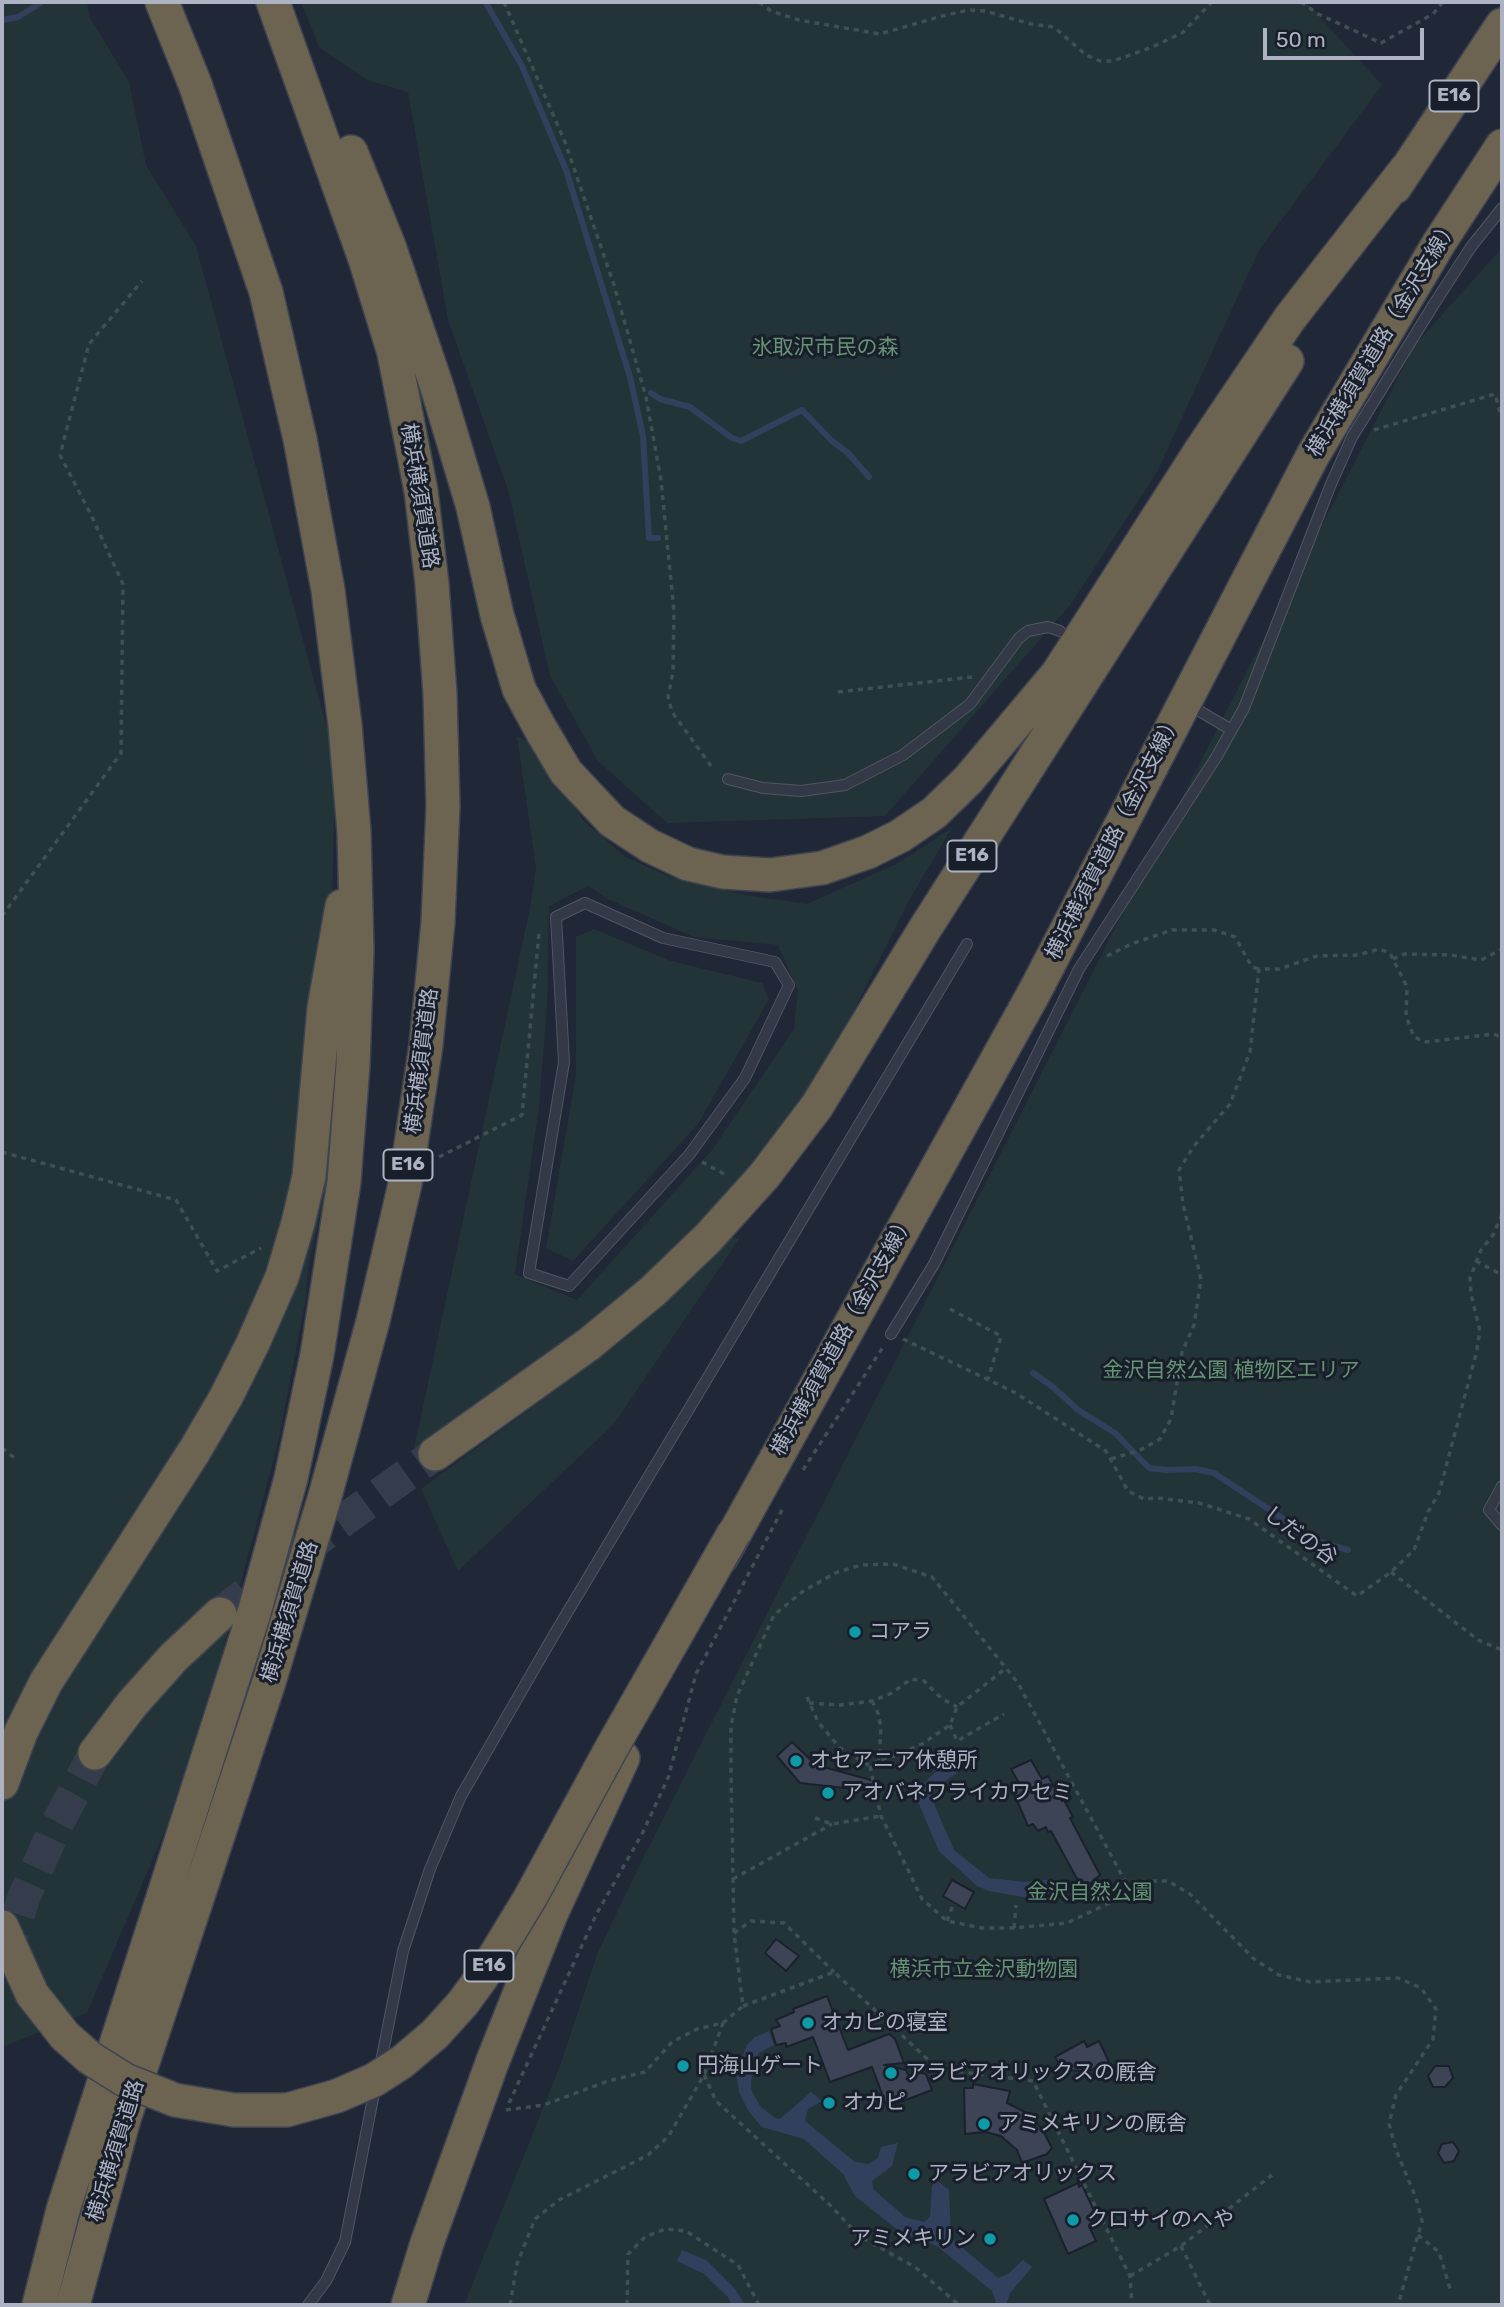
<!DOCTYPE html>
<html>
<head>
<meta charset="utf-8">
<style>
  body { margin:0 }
  #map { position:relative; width:1504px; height:2307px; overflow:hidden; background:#202736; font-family:Rubik,sans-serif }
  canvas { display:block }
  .frame { position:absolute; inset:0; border:4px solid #adb3c3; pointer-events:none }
  .scale { position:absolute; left:1263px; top:28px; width:161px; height:32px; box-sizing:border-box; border:4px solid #adb3c3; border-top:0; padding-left:9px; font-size:21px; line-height:24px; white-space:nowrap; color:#adb3c3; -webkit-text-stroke:5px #191e2b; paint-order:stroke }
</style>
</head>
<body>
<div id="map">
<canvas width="1504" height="2307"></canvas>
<div class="frame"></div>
<div class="scale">50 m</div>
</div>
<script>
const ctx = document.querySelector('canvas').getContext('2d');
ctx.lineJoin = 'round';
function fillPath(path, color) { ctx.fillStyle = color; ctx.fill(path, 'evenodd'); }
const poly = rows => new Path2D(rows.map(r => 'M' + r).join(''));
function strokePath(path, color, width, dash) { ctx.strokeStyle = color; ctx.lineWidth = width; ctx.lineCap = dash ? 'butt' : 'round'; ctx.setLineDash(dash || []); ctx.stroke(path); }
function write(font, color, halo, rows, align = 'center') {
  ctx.font = font + ' Rubik,"Noto Sans JP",sans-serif'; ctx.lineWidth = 6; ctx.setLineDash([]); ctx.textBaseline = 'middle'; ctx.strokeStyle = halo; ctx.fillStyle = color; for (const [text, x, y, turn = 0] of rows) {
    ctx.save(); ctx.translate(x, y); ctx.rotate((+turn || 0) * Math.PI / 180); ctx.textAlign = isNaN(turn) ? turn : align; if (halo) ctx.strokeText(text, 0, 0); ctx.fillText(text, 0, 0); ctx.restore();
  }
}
fillPath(poly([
  [2,2,87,2,89,16,129,82,146,165,196,246,335,758,327,1184,308,1268,305,1303,278,1443,222,1654,166,1828,87,2013,2,2047],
  [301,2,1306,2,1382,85,1259,250,1158,470,1071,604,885,816,667,823,598,761,550,676,508,490,448,320,408,92,367,80,319,47],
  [1502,248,1502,2305,464,2305,560,2066,598,1952,641,1862,1142,875,1415,345],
  [517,736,533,744,584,821,626,857,668,876,745,895,807,904,898,863,952,828,909,900,801,1116,736,1193,618,1307,413,1453,530,908,536,868],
  [588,886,608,899,694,937,778,945,798,990,794,1029,712,1150,577,1300,515,1274,539,1106,547,1006,549,906],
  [594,929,671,961,762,983,769,999,698,1124,573,1261,546,1248,576,1075,576,937],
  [728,1235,739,1239,614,1424,458,1571,421,1489,561,1386,677,1289]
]), '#233438');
fillPath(poly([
  [960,1755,966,1767,936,1787,931,1797,954,1850,989,1878,1025,1882,1060,1879,1064,1891,1029,1898,989,1891,977,1886,939,1851,916,1797,924,1783,943,1765],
  [769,2031,774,2045,759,2053,752,2065,751,2089,760,2106,775,2118,780,2119,811,2092,822,2101,808,2109,805,2121,855,2162,869,2164,878,2158,881,2147,898,2143,892,2166,872,2181,873,2189,905,2217,924,2222,930,2217,932,2186,936,2180,949,2190,951,2238,998,2278,1008,2274,1023,2260,1032,2267,1010,2293,1006,2305,997,2305,992,2291,937,2246,899,2231,855,2196,843,2174,804,2139,762,2127,749,2112,739,2092,736,2073,747,2045,755,2037],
  [682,2250,706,2260,735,2289,745,2305,732,2305,728,2297,704,2274,677,2261]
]), '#33405d');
strokePath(poly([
  [486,3,522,66,566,170,630,377,643,436,649,538,658,538],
  [2,20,18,17,42,2],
  [651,393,660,399,690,407,732,438,741,441,802,410,832,441,848,453,869,477],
  [1033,1373,1053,1387,1078,1410,1115,1433,1149,1468,1165,1470,1196,1469,1214,1473,1317,1541,1348,1550]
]), '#33405d', 6);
const building = poly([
  [792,1742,816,1765,882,1783,880,1792,800,1783,777,1756,792,1742],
  [1031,1760,1042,1779,1048,1776,1062,1801,1064,1800,1073,1817,1070,1818,1100,1875,1083,1890,1051,1831,1048,1832,1046,1827,1038,1831,1033,1824,1028,1826,1011,1787,1019,1783,1011,1769,1031,1760],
  [952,1880,974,1892,965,1909,943,1896,952,1880],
  [776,1939,799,1956,786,1971,765,1953,776,1939],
  [827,1996,848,2050,889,2034,895,2039,904,2063,884,2065,906,2070,909,2076,918,2072,926,2074,932,2090,887,2107,872,2067,830,2082,813,2037,786,2047,786,2043,776,2045,771,2029,780,2026,776,2020,794,2012,793,2009,827,1996],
  [1084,2041,1087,2047,1099,2041,1109,2062,1089,2071,1062,2070,1055,2057,1084,2041],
  [1435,2066,1449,2066,1453,2078,1445,2087,1433,2087,1428,2076,1435,2066],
  [973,2084,1010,2091,1007,2103,1025,2112,1042,2129,1052,2148,1047,2154,1022,2163,1017,2150,1001,2136,985,2132,965,2134,964,2088,973,2088,973,2084],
  [1453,2142,1459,2151,1454,2161,1444,2163,1438,2153,1442,2144,1453,2142],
  [1078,2183,1079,2187,1082,2185,1096,2215,1092,2216,1094,2224,1089,2226,1096,2241,1068,2254,1044,2199,1078,2183]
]);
fillPath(building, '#3c4456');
strokePath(building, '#1b202d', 2);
strokePath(poly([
  [220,1614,281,1566,435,1454],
  [3,1962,24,1897,56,1826,95,1753]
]), '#353c4b', 33, [33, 17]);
const service = poly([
  [1201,712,1230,729],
  [728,779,763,788,801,791,845,785,903,755,970,704,1019,638,1028,631,1048,627,1060,631],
  [585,903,663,938,775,962,789,985,745,1078,689,1155,569,1286,529,1273,564,1062,556,917,585,903],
  [891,1334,934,1264,1079,969,1217,756,1244,708,1331,484,1352,437,1434,304,1471,247,1502,208],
  [1502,1486,1489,1510,1502,1525],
  [380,2067,403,1951,430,1869,461,1796,555,1633,967,944],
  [308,2305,326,2281,345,2242,375,2088]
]);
const motorway = poly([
  [351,152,389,246,437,387,473,507,497,615,519,689,540,728,566,772,612,821,650,846,688,864,723,872,770,875,822,868,868,852,900,836,934,813,968,780,1058,673,1203,447,1290,318,1407,168],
  [1395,187,1502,25],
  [435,1454,589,1344,653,1291,708,1238,764,1176,817,1106,926,927,1287,361],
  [721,1558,1035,991,1313,455,1439,243,1502,146],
  [95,1753,132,1704,173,1658,220,1614],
  [2,1783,21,1732,46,1682,195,1450,226,1397,253,1343,282,1277,298,1223,309,1176,324,1008,342,906],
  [2,1927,32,1994,65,2036],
  [39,2305,63,2210,254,1613,291,1478,317,1355,344,1182,353,1065,357,950,354,832,345,725,328,590,300,439,266,292,195,84,162,2],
  [73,2305,124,2119,269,1682,325,1496,373,1321,405,1184,426,1045,438,922,443,806,440,694,432,584,421,491,394,353,365,259,273,2],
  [408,2305,427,2243,492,2063,551,1914,623,1758]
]);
strokePath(service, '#505664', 12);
strokePath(motorway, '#3e4351', 36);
strokePath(poly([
  [504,2,565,142,614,285,646,397,661,480,674,612,673,672,668,697,672,712,714,770],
  [759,2,771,11,799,20,880,34,942,16,969,10,985,11,1031,24,1054,27,1086,55,1100,61,1113,61,1150,48,1182,33,1212,2],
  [1301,2,1318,14,1381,43,1433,14,1443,2],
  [1374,430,1495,394,1502,419],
  [1502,486,1502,509],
  [838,692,972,677],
  [2,916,121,753,123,584,91,515,60,455,89,344,142,281],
  [1107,956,1131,944,1172,930,1214,930,1235,937,1252,967,1259,969],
  [1393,959,1404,954,1450,955,1481,960,1502,949],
  [2,1152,176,1200,217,1271,261,1248],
  [439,1157,522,1115,539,933,542,930],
  [702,1162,728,1176],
  [1476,1261,1502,1275],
  [950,1309,1001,1336,988,1379],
  [903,1339,1014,1392,1106,1451,1128,1491,1144,1499,1158,1498,1199,1503,1249,1519,1357,1596,1391,1572,1414,1550,1428,1512,1439,1493,1476,1354,1480,1331,1471,1294,1470,1278,1481,1250,1493,1235,1502,1214],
  [2,1448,17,1460],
  [1111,1459,1140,1450,1160,1439,1171,1419,1182,1352,1194,1325,1201,1279,1183,1204,1179,1170,1194,1146,1230,1104,1250,1052,1259,969,1279,969,1317,956,1358,955,1379,949,1390,953,1407,987,1406,1016,1414,1037,1426,1042,1494,1034,1502,1038],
  [803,1470,883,1347],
  [1391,1572,1478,1640,1502,1650],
  [807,1697,818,1722,840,1748,870,1766,879,1760,897,1755,922,1744,950,1725,957,1707,1006,1668],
  [872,1701,878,1713,881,1728,879,1760],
  [809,1703,840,1705,872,1701,892,1693,911,1679,924,1681,941,1698,957,1707],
  [950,1725,957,1741,1004,1714],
  [870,1766,881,1816,907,1868,922,1899,947,1921,982,1928,1014,1928,1067,1923,1116,1900,1125,1881,1168,1881,1190,1894,1254,1959,1279,1975,1310,1982,1398,1978,1421,1988,1436,2009,1433,2039,1396,2095,1389,2124,1396,2150,1416,2198,1422,2221,1398,2305],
  [815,1818,832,1824,881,1816],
  [733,1879,832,1824],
  [947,1921,954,1902],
  [1014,1928,1016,1905],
  [734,1933,751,1921,784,1923,834,1972],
  [743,2006,834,1972,938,2069,1033,2081,1130,2276,1132,2305],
  [704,2075,716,2101,831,2206,859,2236,915,2267,959,2305],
  [509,2103,597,1913,642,1834,668,1778,696,1674,783,1508],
  [506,2110,544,2105,608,2081,645,2072,672,2042,697,2029,723,2023,743,2006,734,1933,731,1773,731,1726,737,1696,774,1615,802,1592,835,1573,861,1565,893,1564,932,1577,1018,1683,1125,1881],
  [1418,2235,1439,2252,1451,2292],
  [1181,2246,1210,2305],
  [1130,2276,1181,2246,1272,2175],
  [510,2305,517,2264,535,2219,559,2200,648,2155,668,2137,704,2075,723,2023],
  [627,2305,628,2254,645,2237,665,2229,686,2231,738,2265,759,2305]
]), '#3f5054', 3.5, [5, 5]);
strokePath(service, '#333946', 10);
strokePath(motorway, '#6c6450', 33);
const motorwayBridge = poly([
  [65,2036,90,2058,125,2080,175,2100,234,2110,287,2110,337,2096,374,2080,402,2062,435,2034,463,2003,482,1977,530,1898,611,1749,734,1533]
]);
strokePath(motorwayBridge, '#3e4351', 36, []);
strokePath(motorwayBridge, '#6c6450', 33);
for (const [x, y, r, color] of [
  [855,1632,7,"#0f9aa8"],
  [796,1761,7,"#0f9aa8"],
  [828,1793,7,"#0f9aa8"],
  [808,2023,7,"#0f9aa8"],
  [683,2066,7,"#0f9aa8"],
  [891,2073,7,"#0f9aa8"],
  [829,2103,7,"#0f9aa8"],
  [984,2124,7,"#0f9aa8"],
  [914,2174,7,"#0f9aa8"],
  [1073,2220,7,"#0f9aa8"],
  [990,2239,7,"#0f9aa8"]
]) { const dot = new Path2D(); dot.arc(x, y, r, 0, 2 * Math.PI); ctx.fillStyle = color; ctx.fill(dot); strokePath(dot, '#191e2b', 2.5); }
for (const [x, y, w] of [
  [1454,96,49],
  [972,856,49],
  [408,1165,49],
  [489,1966,49]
]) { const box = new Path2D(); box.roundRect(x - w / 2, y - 15.5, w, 31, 5); ctx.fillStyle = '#191e2b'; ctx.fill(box); strokePath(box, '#adb3c3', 2); }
write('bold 19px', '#adb3c3', null, [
  ["E16",1454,96],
  ["E16",972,856],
  ["E16",408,1165],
  ["E16",489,1966]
]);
write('21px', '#adb3c3', '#191e2b', [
  ["横浜横須賀道路（金沢支線）",1383,338,-59],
  ["横浜横須賀道路",419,496,81],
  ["横浜横須賀道路（金沢支線）",1114,837,-63],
  ["横浜横須賀道路",422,1061,-83],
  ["横浜横須賀道路（金沢支線）",843,1335,-61],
  ["しだの谷",1300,1536,36],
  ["横浜横須賀道路",290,1612,-73],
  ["横浜横須賀道路",116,2151,-73]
]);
write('21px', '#659374', '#191e2b', [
  ["氷取沢市民の森",825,348],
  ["金沢自然公園 植物区エリア",1231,1371],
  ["金沢自然公園",1090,1893],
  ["横浜市立金沢動物園",984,1970]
]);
write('21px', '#adb3c3', '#191e2b', [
  ["コアラ",869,1632],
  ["オセアニア休憩所",810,1761],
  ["アオバネワライカワセミ",842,1793],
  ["オカピの寝室",822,2023],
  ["円海山ゲート",697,2066],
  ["アラビアオリックスの厩舎",905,2073],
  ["オカピ",843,2103],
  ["アミメキリンの厩舎",998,2124],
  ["アラビアオリックス",928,2174],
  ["クロサイのへや",1087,2220],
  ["アミメキリン",976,2239,"right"]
], 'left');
</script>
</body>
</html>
